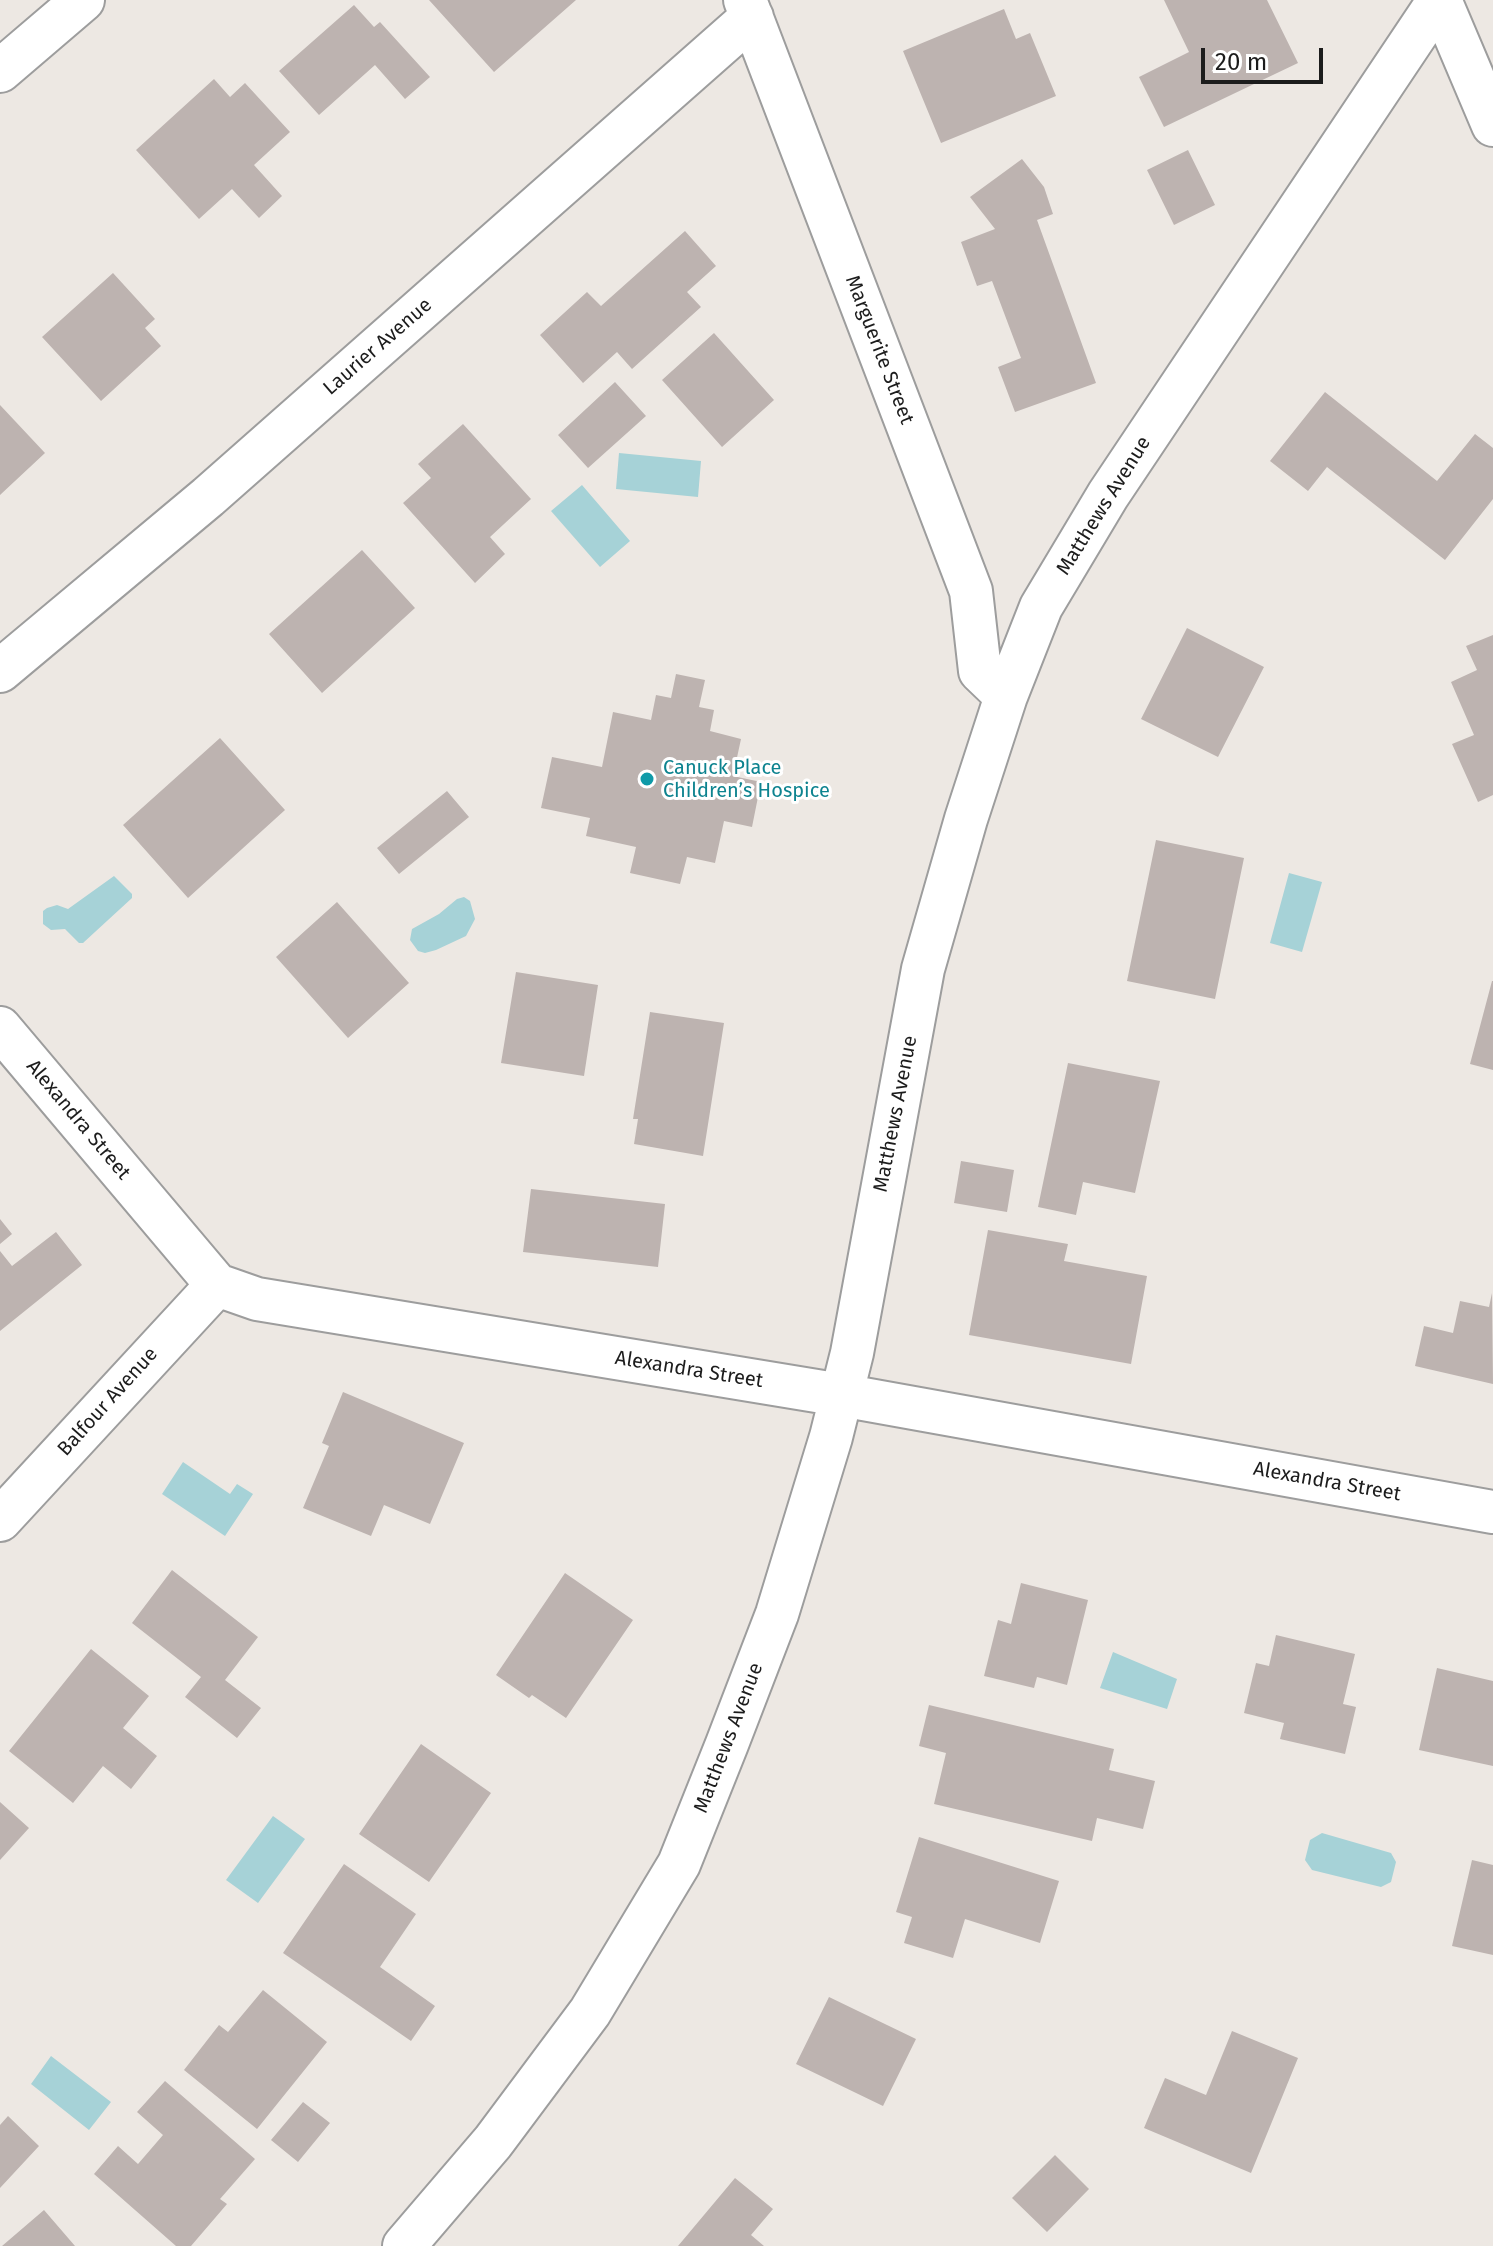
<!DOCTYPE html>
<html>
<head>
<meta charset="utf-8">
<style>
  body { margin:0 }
  #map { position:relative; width:1493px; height:2246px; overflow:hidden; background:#ede8e3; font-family:"Fira Sans",sans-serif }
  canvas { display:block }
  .scale { position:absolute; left:1201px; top:48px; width:122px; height:36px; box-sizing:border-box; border:4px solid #1c1c1c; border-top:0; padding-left:10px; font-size:24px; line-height:28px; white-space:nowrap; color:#1c1c1c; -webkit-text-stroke:6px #fff; paint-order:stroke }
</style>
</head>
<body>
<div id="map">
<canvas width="1493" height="2246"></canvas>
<div class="scale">20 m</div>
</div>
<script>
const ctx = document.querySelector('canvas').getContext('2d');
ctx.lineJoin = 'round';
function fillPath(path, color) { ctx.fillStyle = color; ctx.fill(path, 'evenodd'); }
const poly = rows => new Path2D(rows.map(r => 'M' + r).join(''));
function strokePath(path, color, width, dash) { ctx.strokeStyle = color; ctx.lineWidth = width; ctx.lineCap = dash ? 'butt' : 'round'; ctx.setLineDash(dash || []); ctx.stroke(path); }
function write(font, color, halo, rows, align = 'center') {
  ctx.font = font + ' "Fira Sans",sans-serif'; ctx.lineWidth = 6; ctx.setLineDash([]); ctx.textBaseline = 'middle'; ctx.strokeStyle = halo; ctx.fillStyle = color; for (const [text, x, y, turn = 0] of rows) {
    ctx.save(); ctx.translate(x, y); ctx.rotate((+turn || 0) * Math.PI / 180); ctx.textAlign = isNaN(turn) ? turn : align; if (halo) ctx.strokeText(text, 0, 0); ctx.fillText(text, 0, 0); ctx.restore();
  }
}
fillPath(poly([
  [619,453,701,461,698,497,616,489],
  [582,485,630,541,600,567,551,511],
  [1289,873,1322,882,1302,952,1270,943],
  [114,876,132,894,132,898,83,943,79,943,65,929,51,930,43,924,43,911,47,908,57,905,68,909],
  [464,897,470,901,475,919,466,936,436,950,425,953,418,951,410,940,412,929,439,914,457,899],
  [183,1462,230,1494,237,1484,253,1494,225,1536,162,1494],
  [1113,1652,1177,1679,1167,1709,1100,1688],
  [273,1816,305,1839,258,1903,226,1880],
  [1322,1833,1391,1853,1396,1862,1391,1882,1381,1887,1312,1870,1305,1860,1310,1840],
  [51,2056,111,2102,89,2130,31,2084]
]), '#a6d2d7');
fillPath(poly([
  [429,0,576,0,494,72],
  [1164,0,1267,0,1298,63,1164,127,1139,77,1189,52],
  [354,5,374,27,380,22,430,77,405,99,375,65,319,115,279,71],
  [1004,9,1016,39,1030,33,1056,96,941,143,903,51],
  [214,79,230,97,245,83,290,132,254,165,282,196,259,218,232,189,199,219,136,150],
  [1188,150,1215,205,1174,225,1147,170],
  [1022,159,1044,187,1053,214,1037,220,1096,383,1015,412,998,367,1021,358,992,281,977,286,961,242,995,229,970,197],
  [685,231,716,266,687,292,701,307,632,369,617,352,583,383,540,335,587,292,601,306],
  [113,273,155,319,145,328,161,346,101,401,42,337],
  [714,333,774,400,722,447,662,380],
  [615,382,646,416,588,468,558,435],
  [1325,392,1437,481,1475,434,1493,448,1493,499,1445,560,1327,467,1308,491,1270,461],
  [0,405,45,453,0,495],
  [463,424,531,499,490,537,505,554,475,583,403,503,431,478,418,464],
  [362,550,415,608,322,693,269,634],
  [1187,628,1264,667,1218,757,1141,719],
  [1493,635,1493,795,1478,802,1452,744,1474,735,1451,682,1477,670,1466,646],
  [676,674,705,680,699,707,714,710,710,731,741,739,733,776,761,782,752,827,724,821,715,863,687,857,680,884,630,873,636,847,586,836,590,818,541,808,552,757,602,767,613,712,651,720,656,695,671,698],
  [220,738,285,810,188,898,123,825],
  [447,791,469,817,399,874,377,848],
  [1156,840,1244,858,1215,999,1127,981],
  [337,902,409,983,348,1038,276,957],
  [516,972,598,985,584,1076,501,1063],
  [1492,981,1493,981,1493,1070,1470,1064],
  [650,1012,724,1023,703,1156,634,1144,638,1119,633,1119],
  [1068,1063,1160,1081,1135,1193,1083,1182,1076,1215,1038,1207],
  [961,1161,1014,1170,1007,1212,954,1203],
  [531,1189,665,1204,658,1267,523,1252],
  [0,1219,12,1234,0,1244],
  [988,1230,1068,1244,1064,1261,1147,1276,1131,1364,969,1335],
  [56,1232,82,1265,0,1331,0,1251,12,1266],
  [1492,1293,1493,1384,1415,1366,1424,1326,1453,1333,1460,1301,1489,1307],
  [343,1392,464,1443,430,1524,384,1505,371,1536,303,1508,329,1446,322,1443],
  [172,1570,258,1637,225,1680,261,1708,237,1738,185,1697,201,1677,132,1623],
  [565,1573,633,1620,566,1718,532,1695,529,1698,496,1675],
  [1021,1583,1088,1600,1067,1685,1037,1677,1034,1688,984,1676,998,1620,1011,1624],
  [1276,1635,1355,1654,1343,1704,1356,1707,1345,1754,1280,1739,1284,1723,1244,1713,1256,1663,1269,1666],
  [91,1649,149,1696,123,1728,157,1756,131,1789,103,1766,73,1803,9,1751],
  [1437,1668,1493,1681,1493,1766,1419,1750],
  [929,1705,1114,1749,1109,1770,1155,1781,1143,1829,1097,1818,1092,1841,934,1804,946,1753,919,1746],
  [421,1744,491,1793,429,1882,359,1834],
  [0,1802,29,1828,0,1860],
  [919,1837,1059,1881,1040,1943,965,1919,953,1958,904,1943,912,1917,896,1912],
  [1472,1860,1493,1865,1493,1955,1452,1946],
  [344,1864,416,1914,380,1967,435,2006,411,2041,283,1953],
  [263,1990,327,2042,257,2129,184,2070,219,2025,228,2032],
  [829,1997,916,2039,883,2106,796,2064],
  [1232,2031,1298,2058,1251,2173,1144,2128,1165,2078,1206,2095],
  [165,2081,255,2159,220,2199,227,2204,191,2246,176,2246,94,2174,118,2146,138,2164,163,2135,137,2112],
  [303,2102,330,2123,298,2162,271,2140],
  [8,2116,39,2146,0,2188,0,2125],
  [1055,2155,1089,2189,1047,2232,1012,2198],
  [735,2178,773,2209,751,2235,764,2246,678,2246],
  [44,2210,75,2246,2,2246]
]), '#bdb3b0');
const minor = poly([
  [745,0,971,591,980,671,1006,696],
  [1440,0,1493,125],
  [0,71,83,0],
  [0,671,208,497,752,17],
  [0,1028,217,1285,257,1299,841,1395,1493,1512],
  [0,1520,217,1285],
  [404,2246,493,2142,590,2012,679,1864,727,1744,777,1614,831,1437,852,1353,923,969,966,819,1006,696,1041,607,1108,495,1439,0]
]);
strokePath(minor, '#9d9d9d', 46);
strokePath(minor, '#fff', 42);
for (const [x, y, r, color] of [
  [647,779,8,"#0f9aa8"]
]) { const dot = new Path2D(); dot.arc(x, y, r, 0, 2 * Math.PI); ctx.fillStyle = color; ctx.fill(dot); strokePath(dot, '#fff', 3); }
write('20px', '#1c1c1c', '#fff', [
  ["Laurier Avenue",378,347,-41],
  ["Marguerite Street",879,350,69],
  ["Matthews Avenue",1104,506,-58],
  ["Matthews Avenue",896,1114,-79],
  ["Alexandra Street",78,1120,50],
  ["Alexandra Street",689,1370,9],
  ["Balfour Avenue",108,1402,-48],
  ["Alexandra Street",1327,1482,10],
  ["Matthews Avenue",729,1738,-69]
]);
write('20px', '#0d838f', '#fff', [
  ["Canuck Place",663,768],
  ["Children’s Hospice",663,791]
], 'left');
</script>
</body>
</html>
